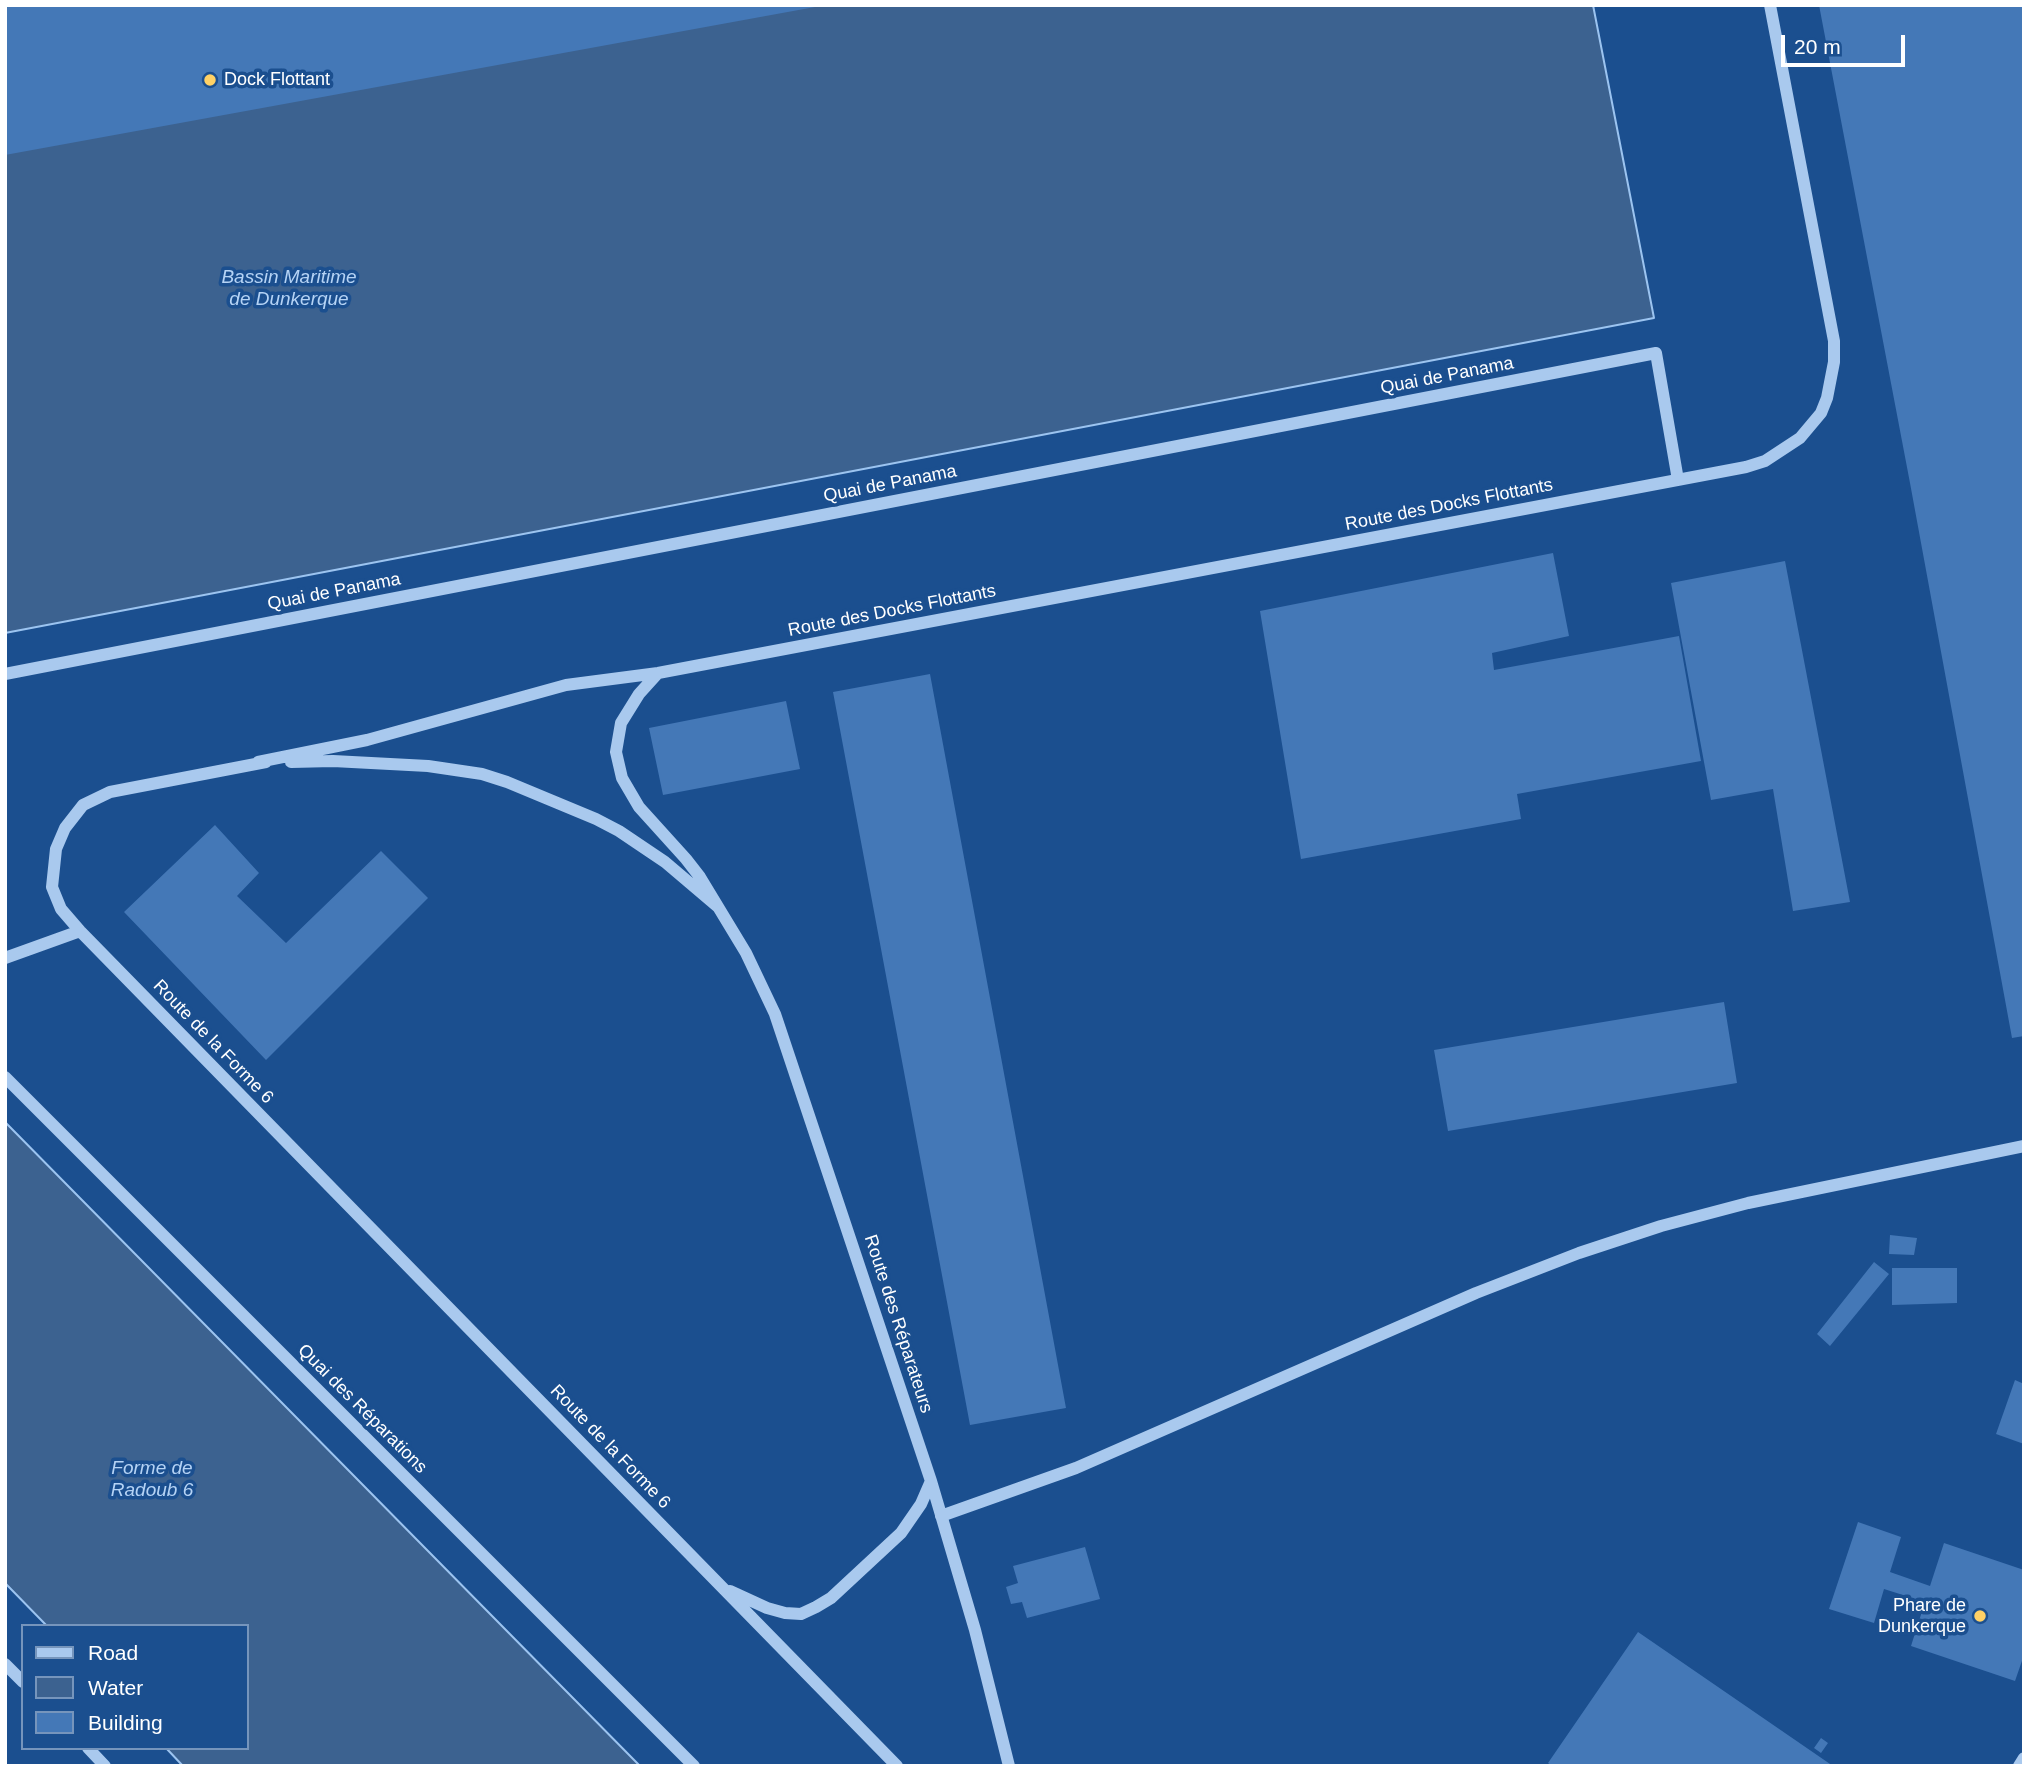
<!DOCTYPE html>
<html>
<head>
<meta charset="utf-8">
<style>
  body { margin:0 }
  #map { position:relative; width:2029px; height:1771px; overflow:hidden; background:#1b4f8f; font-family:Arial,sans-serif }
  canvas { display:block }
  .frame { position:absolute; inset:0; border:7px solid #fff; pointer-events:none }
  .legend { position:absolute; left:21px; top:1624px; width:228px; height:126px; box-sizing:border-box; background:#1b4f8f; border:2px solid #7695bc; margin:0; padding:9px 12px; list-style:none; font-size:21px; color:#fff }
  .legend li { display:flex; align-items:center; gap:14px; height:35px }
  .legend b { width:35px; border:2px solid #7695bc }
  .scale { position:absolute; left:1781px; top:35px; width:124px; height:32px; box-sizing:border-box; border:4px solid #fff; border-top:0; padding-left:9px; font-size:21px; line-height:24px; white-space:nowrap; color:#fff; -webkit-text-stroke:5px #1b4f8f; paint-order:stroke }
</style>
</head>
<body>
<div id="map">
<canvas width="2029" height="1771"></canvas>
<div class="frame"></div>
<ul class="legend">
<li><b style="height:9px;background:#a9c9ee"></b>Road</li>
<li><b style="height:19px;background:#3c6290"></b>Water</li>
<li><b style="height:19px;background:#4478b7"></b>Building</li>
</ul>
<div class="scale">20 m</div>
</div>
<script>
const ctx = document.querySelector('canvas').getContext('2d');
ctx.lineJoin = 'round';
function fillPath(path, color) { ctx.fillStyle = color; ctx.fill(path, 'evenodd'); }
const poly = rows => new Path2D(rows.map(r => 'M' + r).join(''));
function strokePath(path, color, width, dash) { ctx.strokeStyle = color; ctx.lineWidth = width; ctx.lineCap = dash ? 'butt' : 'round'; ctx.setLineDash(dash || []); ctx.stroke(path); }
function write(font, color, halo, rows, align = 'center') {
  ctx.font = font + ' Arial,sans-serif'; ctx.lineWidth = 7; ctx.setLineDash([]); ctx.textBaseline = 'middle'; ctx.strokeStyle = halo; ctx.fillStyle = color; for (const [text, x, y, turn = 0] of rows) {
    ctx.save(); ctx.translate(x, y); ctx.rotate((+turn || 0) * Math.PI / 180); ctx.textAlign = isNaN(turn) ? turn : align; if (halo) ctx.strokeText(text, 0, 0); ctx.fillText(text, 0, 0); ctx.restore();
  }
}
const water = poly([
  [5,5,1593,5,1654,318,5,633,5,5],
  [5,1122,640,1766,183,1766,166,1748,247,1748,247,1626,47,1626,5,1583,5,1122]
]);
fillPath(water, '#3c6290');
strokePath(water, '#9cc4f0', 2);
fillPath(poly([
  [5,5,815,5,815,7,5,155],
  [1819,5,2024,5,2024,1036,2012,1038,1910,483],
  [1553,553,1569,636,1492,653,1494,670,1679,636,1701,761,1517,794,1521,819,1301,859,1260,611],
  [1785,561,1850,902,1793,911,1773,789,1711,800,1671,583],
  [930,674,1066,1408,970,1425,833,692],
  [786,701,800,769,663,795,649,728],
  [215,825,259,873,237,896,286,943,381,851,428,898,266,1060,124,912],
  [1724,1002,1737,1083,1448,1131,1434,1050],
  [1890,1235,1917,1238,1914,1255,1889,1254],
  [1874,1262,1889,1274,1830,1346,1817,1334],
  [1892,1268,1957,1268,1957,1303,1892,1305],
  [2015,1380,2024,1384,2024,1444,1996,1434],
  [1858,1522,1901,1537,1890,1572,1930,1586,1944,1543,2024,1570,2024,1655,2015,1681,1911,1646,1925,1602,1884,1589,1874,1623,1829,1609],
  [1085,1547,1100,1599,1027,1618,1022,1602,1011,1604,1006,1587,1018,1583,1013,1566],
  [1638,1632,1833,1766,1552,1766,1548,1763],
  [1821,1738,1828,1743,1821,1753,1814,1748]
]), '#4478b7');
strokePath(poly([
  [658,673,639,694,621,723,616,752,622,778,639,807,686,859,700,877,746,953,775,1014,931,1481,975,1630,1009,1766],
  [5,674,1656,353,1678,480],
  [258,762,367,740,566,685,658,673,1746,467,1765,461,1800,438,1821,413,1827,398,1834,362,1834,341,1770,5],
  [266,762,110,792,83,805,65,828,56,849,52,887,61,909,80,931,897,1766],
  [291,762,333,761,428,766,482,774,507,782,596,819,619,831,665,862,718,907],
  [5,958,80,931],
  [5,1077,694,1766],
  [941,1516,1076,1468,1476,1293,1579,1253,1661,1226,1748,1203,2024,1146],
  [730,1591,767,1608,785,1613,801,1614,816,1607,831,1598,901,1533,921,1504,931,1481],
  [5,1664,23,1682],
  [88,1748,105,1766],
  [2019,1766,2024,1758]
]), '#a9c9ee', 12);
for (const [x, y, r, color] of [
  [210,80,7,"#ffd166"],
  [1980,1616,7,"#ffd166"]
]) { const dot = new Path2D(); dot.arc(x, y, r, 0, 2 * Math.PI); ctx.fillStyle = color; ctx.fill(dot); strokePath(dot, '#1b4f8f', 2.5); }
write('18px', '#fff', '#1b4f8f', [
  ["Dock Flottant",224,80],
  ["Phare de",1966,1606,"right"],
  ["Dunkerque",1966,1627,"right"]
], 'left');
write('18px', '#fff', '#1b4f8f', [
  ["Quai de Panama",1447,376,-11],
  ["Quai de Panama",890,484,-11],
  ["Route des Docks Flottants",1449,505,-11],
  ["Quai de Panama",334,592,-11],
  ["Route des Docks Flottants",892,611,-11],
  ["Route de la Forme 6",213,1042,46],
  ["Route des Réparateurs",898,1324,72],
  ["Quai des Réparations",362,1409,45],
  ["Route de la Forme 6",610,1447,46]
]);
write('italic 19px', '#b5d3f5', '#1b4f8f', [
  ["Bassin Maritime",289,278],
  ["de Dunkerque",289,300],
  ["Forme de",152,1469],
  ["Radoub 6",152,1491]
]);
</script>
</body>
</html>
